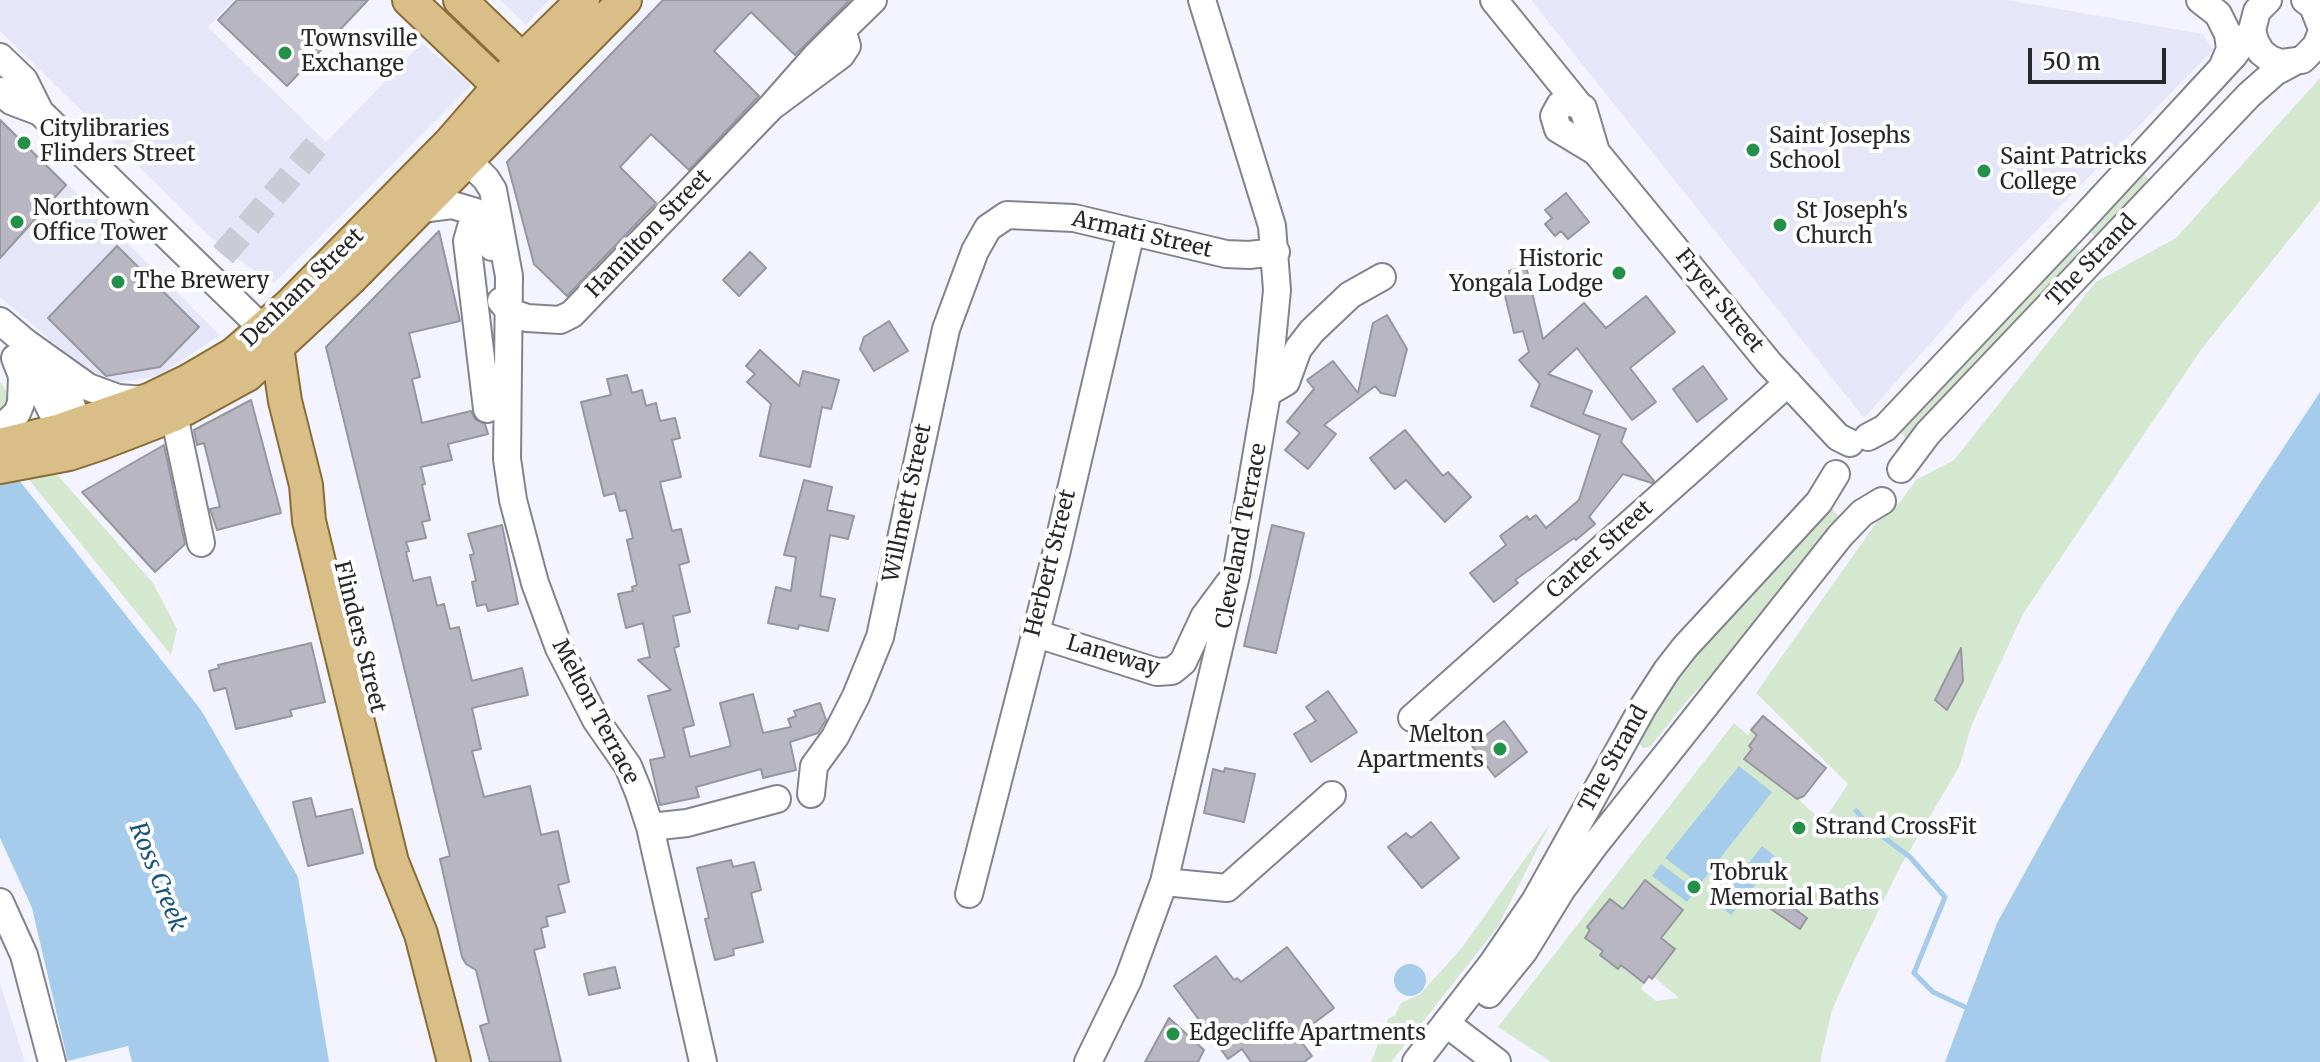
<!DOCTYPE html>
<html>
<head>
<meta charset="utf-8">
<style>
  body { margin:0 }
  #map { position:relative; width:2320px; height:1062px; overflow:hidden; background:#f3f4ff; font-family:Merriweather,serif }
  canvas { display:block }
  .scale { position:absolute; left:2028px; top:48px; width:138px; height:36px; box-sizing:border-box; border:4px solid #27272b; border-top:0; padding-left:10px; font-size:24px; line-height:28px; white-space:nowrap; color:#27272b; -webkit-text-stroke:6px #fff; paint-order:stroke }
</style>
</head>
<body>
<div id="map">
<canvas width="2320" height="1062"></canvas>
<div class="scale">50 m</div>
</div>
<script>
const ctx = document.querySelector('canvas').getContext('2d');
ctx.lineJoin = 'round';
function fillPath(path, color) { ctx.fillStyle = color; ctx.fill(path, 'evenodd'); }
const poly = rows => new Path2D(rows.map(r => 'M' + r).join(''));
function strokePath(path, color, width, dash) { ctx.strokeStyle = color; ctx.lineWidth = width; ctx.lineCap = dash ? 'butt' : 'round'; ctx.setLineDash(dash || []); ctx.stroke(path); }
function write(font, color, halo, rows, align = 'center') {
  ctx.font = font + ' Merriweather,serif'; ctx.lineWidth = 8; ctx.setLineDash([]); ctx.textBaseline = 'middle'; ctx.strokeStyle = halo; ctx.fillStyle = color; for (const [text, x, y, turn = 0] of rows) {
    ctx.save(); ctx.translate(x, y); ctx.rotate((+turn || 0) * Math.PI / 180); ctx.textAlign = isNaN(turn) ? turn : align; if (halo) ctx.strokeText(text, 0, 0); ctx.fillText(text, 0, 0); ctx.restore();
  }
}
fillPath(poly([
  [0,0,233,0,208,27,326,142,422,43,471,85,274,283,225,251,0,31],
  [500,0,549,0,526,25],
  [1531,0,2008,0,2203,34,2213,50,1975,293,1864,418],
  [0,117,220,335,158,376,103,385,0,297],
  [0,983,25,1062,0,1062]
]), '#e5e6f8');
fillPath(poly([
  [2320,78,2320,201,2200,351,2023,614,1972,724,1959,767,1900,867,1854,961,1832,1010,1820,1062,1551,1062,1498,1027,1734,723,1748,735,1763,716,1827,768,1804,796,1798,799,1823,822,1848,784,1756,693,1881,516,1900,502,1916,480,1954,460,2096,282,2176,238],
  [1648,977,1654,977,1679,998,1656,1001,1641,989],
  [2142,171,2152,183,2097,240,2086,226],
  [2073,242,2082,256,1911,439,1905,438,1898,427],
  [0,381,53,470,153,583,177,629,171,655,0,444],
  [1828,504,1840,518,1757,625,1686,702,1650,747,1643,748,1636,739,1676,672],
  [1551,822,1497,928,1391,1062,1371,1062,1388,1019,1395,1015,1401,1003,1420,994,1461,949]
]), '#d4e8d0');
fillPath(poly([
  [2320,392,2320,1062,1945,1062,1997,923,2077,778,2175,613],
  [0,456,201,710,298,877,329,1062,68,1062,32,908,0,838],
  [1739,766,1772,792,1700,884,1665,858],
  [1762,846,1777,858,1731,915,1717,904],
  [1661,864,1696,890,1687,902,1652,876],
  '1394 980a16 16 0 1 1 32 0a16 16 0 1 1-32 0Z'
]), '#a5cceb');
fillPath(poly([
  [128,1046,132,1062,68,1062,68,1061]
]), '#f3f4ff');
strokePath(poly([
  [1856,811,1870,827,1910,857,1945,897,1914,973,1933,992,1965,1007]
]), '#a5cceb', 5);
const building = poly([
  [237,0,368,0,287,86,218,20,237,0],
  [663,0,850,0,795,55,751,12,714,51,759,96,689,170,651,134,620,167,656,203,567,296,534,264,507,162,663,0],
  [0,120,66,185,0,258,0,120],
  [1566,193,1589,222,1568,239,1561,231,1555,236,1545,224,1552,218,1545,210,1566,193],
  [439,231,460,321,409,333,420,377,412,379,422,423,471,411,475,419,485,424,488,434,448,444,452,460,421,467,425,484,422,485,430,520,422,522,426,538,406,542,409,551,406,552,413,581,430,577,437,606,444,604,450,629,459,627,472,681,522,668,528,695,472,708,481,749,472,751,484,797,530,786,541,835,558,831,569,882,558,885,565,912,546,917,548,926,541,928,545,947,534,950,561,1062,490,1062,480,1026,489,1023,476,970,466,964,462,957,440,859,450,856,326,347,439,231],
  [117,246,199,327,160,367,106,376,48,318,117,246],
  [750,252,766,268,739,296,723,280,750,252],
  [1526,266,1543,339,1584,303,1606,328,1646,296,1675,332,1630,368,1656,402,1632,420,1577,348,1548,374,1592,391,1583,414,1626,429,1621,442,1654,481,1652,483,1623,474,1589,517,1595,524,1576,540,1574,538,1515,580,1518,583,1494,602,1470,573,1506,545,1500,536,1527,516,1529,520,1536,515,1546,528,1579,500,1600,435,1531,406,1540,384,1519,360,1529,352,1523,331,1514,333,1501,279,1510,276,1509,271,1526,266],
  [1387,315,1407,349,1395,396,1381,393,1375,386,1324,425,1336,434,1308,469,1285,450,1300,433,1287,422,1314,389,1307,380,1333,361,1358,393,1373,323,1387,315],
  [889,321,908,351,874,371,860,349,864,337,889,321],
  [760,350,799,386,803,371,839,380,831,409,822,407,810,467,760,456,771,404,747,382,755,374,746,366,760,350],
  [1703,366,1727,399,1697,422,1673,389,1703,366],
  [627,375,632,393,642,390,646,406,656,403,660,421,675,418,680,438,672,440,681,477,660,482,672,531,681,529,689,562,679,565,690,612,673,616,679,646,674,648,694,725,683,728,690,757,731,746,720,703,753,694,763,733,791,727,788,719,796,716,794,711,820,703,826,720,818,733,790,742,796,770,763,778,761,769,696,787,699,797,660,805,650,760,665,757,648,696,671,690,638,660,650,657,643,623,626,628,618,594,633,591,632,587,637,585,627,540,633,538,626,510,620,511,615,493,604,496,581,402,611,395,607,379,627,375],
  [251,400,281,513,217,530,210,509,220,507,204,443,197,445,194,430,251,400],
  [1405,430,1443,476,1448,472,1471,497,1445,522,1406,480,1395,489,1370,458,1405,430],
  [164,445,185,544,155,572,82,492,164,445],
  [804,480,832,487,827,510,854,516,848,539,830,535,820,596,835,599,828,631,799,625,798,629,768,623,776,587,791,591,796,557,784,555,804,480],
  [502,525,518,604,488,611,486,604,477,606,472,582,476,581,470,555,474,554,468,534,502,525],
  [1272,525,1304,533,1276,653,1244,646,1272,525],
  [311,643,325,702,290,710,292,716,236,729,226,688,214,691,209,671,219,668,218,665,311,643],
  [1961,648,1963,681,1947,710,1935,700,1961,648],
  [1328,691,1357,732,1311,762,1294,734,1316,721,1306,707,1328,691],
  [1763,716,1826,768,1804,796,1797,799,1744,759,1752,749,1749,746,1757,735,1751,730,1763,716],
  [1504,721,1527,752,1495,777,1472,746,1504,721],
  [1225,768,1255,774,1244,822,1204,813,1213,769,1224,772,1225,768],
  [311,798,316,817,352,809,363,853,308,866,293,802,311,798],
  [1431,822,1459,858,1422,888,1388,847,1406,833,1411,838,1431,822],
  [731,860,733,867,754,862,761,890,751,893,763,942,733,949,734,955,715,960,705,919,709,918,697,868,731,860],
  [1645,880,1683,910,1661,938,1675,949,1652,979,1649,976,1644,983,1621,965,1618,969,1600,955,1603,951,1585,938,1590,930,1587,927,1610,899,1623,909,1645,880],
  [1773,893,1807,918,1800,929,1765,905,1773,893],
  [1287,947,1334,1008,1297,1036,1312,1056,1304,1062,1251,1062,1242,1049,1228,1059,1174,986,1216,956,1234,980,1237,978,1241,982,1287,947],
  [615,967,620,988,589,995,584,974,615,967],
  [1169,1018,1204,1050,1198,1062,1145,1062,1169,1018]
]);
fillPath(building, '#b8b7c1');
strokePath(building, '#96969f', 2);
strokePath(poly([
  [223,255,322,139]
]), '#cacbd5', 26, [26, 13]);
const minor = poly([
  [1494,0,1578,104],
  [2200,0,2218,14,2228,34,2230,49,2222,68],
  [2268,0,2257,11,2252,30,2255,41,2261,52,2270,59,2281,63,2302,60,2316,46,2320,36],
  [2305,0,2313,6,2320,24],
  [836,36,873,0],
  [0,57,24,80,40,112,263,329],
  [0,91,11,101,40,112],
  [1596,152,1583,108,1571,102,1560,105,1554,116,1558,129,1596,152,1769,363,1838,437,1850,443],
  [468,161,486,179,493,190,509,276,507,459,513,500,535,583,559,648,596,720,628,766,639,793,650,827,703,1062],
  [421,209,452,205,476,212,485,224,492,247],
  [501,301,510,312,527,318,560,320,572,314,771,107,815,57,836,36,844,36,847,46,841,55,771,107],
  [0,321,25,342,66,390,78,424],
  [25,342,88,387,118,398,144,400],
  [19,362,39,386,61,430],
  [1267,393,1286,382,1298,349,1312,331,1350,295,1382,277],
  [487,409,467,241,471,227,481,216,495,212],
  [174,415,201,543],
  [0,429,17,413,21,403,22,376,15,358],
  [1868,437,1885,428,2077,225,2234,55,2252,30],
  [1901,469,1928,433,2249,95,2275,72,2292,63],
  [1034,633,1157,672,1172,671,1183,662,1204,617,1230,582],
  [1412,718,1788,383],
  [811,794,814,766,835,737,856,696,880,637,946,329,975,251,988,228,1007,215,1074,218,1226,254,1249,255,1276,252],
  [650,827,687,823,777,799],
  [1164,882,1227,888,1332,795],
  [969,894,1056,554,1131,232],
  [0,902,24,955,52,1062],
  [1489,994,1524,951,1562,889,1594,846,1840,536,1862,513,1882,501],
  [1447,1024,1497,1062],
  [1088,1062,1128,980,1164,882,1236,575,1267,393,1277,290,1272,226,1202,0],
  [1416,1062,1492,964,1535,901,1643,707,1667,670,1685,647,1819,502,1836,474]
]);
const major = poly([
  [409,0,513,99],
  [460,0,537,74],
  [277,347,285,401,306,485,309,521,392,862,421,934,454,1062],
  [0,445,61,430,151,399,188,381,234,354,291,304,449,144,522,60,583,0],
  [0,467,69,454,99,444,174,415,247,375,350,279,625,0]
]);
strokePath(minor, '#83838d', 30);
strokePath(major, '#8a6d34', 36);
strokePath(minor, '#fff', 26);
strokePath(major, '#d9be88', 32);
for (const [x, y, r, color] of [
  [285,53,8,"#24914a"],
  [24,143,8,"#24914a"],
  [1753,150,8,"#24914a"],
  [1984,171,8,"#24914a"],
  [17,222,8,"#24914a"],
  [1780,225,8,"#24914a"],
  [1619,273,8,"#24914a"],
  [118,282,8,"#24914a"],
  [1500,749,8,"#24914a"],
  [1799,828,8,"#24914a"],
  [1694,887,8,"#24914a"],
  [1173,1034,8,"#24914a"]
]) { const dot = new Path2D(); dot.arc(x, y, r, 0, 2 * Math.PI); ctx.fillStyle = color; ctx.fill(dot); strokePath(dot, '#fff', 3); }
write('22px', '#27272b', '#fff', [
  ["Townsville",301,40],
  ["Exchange",301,65],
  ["Citylibraries",40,130],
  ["Flinders Street",40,155],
  ["Saint Josephs",1769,137],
  ["School",1769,162],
  ["Saint Patricks",2000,158],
  ["College",2000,183],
  ["Northtown",33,209],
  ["Office Tower",33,234],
  ["St Joseph's",1796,212],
  ["Church",1796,237],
  ["Historic",1603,260,"right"],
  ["Yongala Lodge",1603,285,"right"],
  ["The Brewery",134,282],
  ["Melton",1484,736,"right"],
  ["Apartments",1484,761,"right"],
  ["Strand CrossFit",1815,828],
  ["Tobruk",1710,874],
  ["Memorial Baths",1710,899],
  ["Edgecliffe Apartments",1189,1034]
], 'left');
write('22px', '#27272b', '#fff', [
  ["Hamilton Street",649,234,-46],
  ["Armati Street",1142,235,13],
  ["The Strand",2092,261,-46],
  ["Denham Street",303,288,-44],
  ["Fryer Street",1719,301,51],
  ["Willmett Street",908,503,-78],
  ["Cleveland Terrace",1242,536,-79],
  ["Carter Street",1600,550,-42],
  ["Herbert Street",1051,563,-76],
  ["Flinders Street",359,637,76],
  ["Laneway",1113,656,16],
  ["Melton Terrace",595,712,62],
  ["The Strand",1614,759,-61]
]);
write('italic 24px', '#18557d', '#fff', [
  ["Ross Creek",157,877,68]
]);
</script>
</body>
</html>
